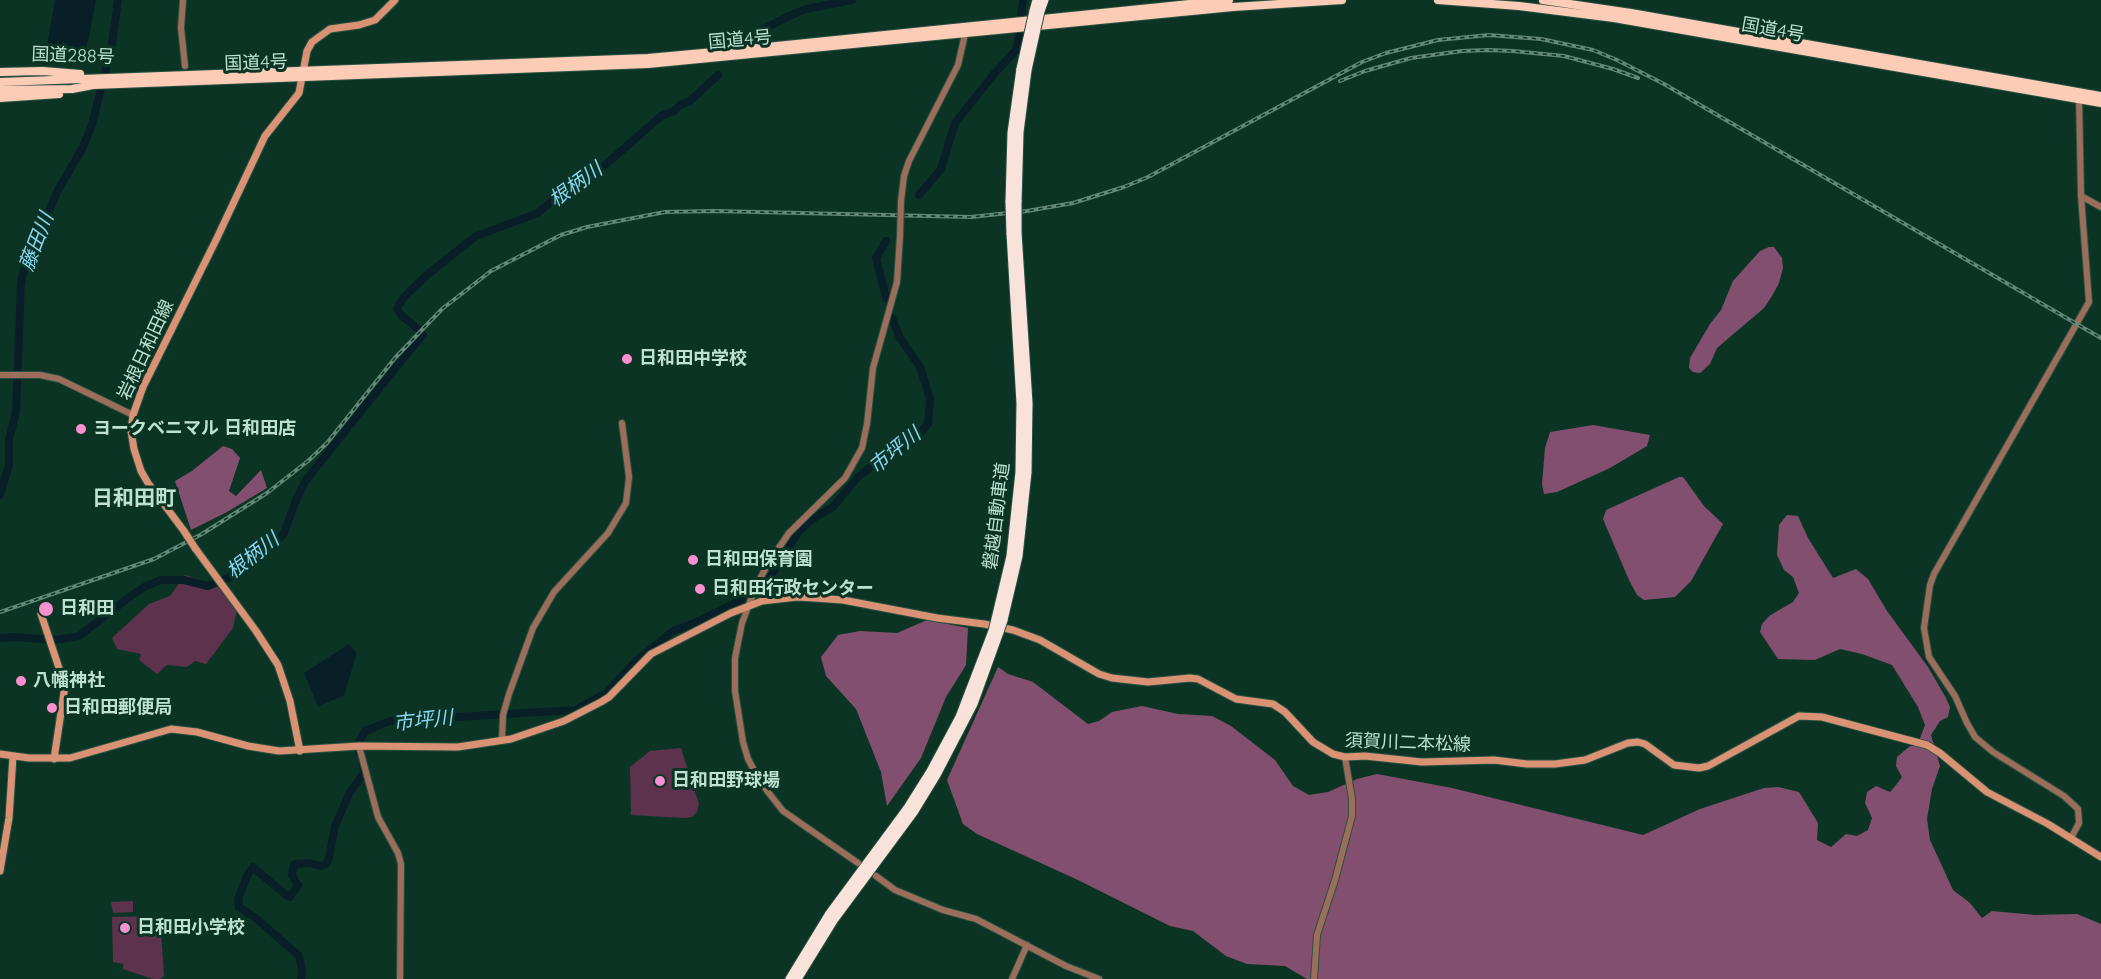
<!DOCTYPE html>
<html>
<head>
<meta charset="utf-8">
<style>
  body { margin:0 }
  canvas { display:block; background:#0c3425 }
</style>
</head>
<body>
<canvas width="2101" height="979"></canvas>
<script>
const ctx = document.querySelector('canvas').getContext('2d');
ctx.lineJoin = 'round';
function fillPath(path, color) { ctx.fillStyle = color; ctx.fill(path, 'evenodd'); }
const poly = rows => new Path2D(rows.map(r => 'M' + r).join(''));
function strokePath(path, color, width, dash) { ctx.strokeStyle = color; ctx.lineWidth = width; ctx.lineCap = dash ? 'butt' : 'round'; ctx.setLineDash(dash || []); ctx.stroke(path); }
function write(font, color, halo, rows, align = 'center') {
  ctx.font = font + ' Quicksand,"Noto Sans JP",sans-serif'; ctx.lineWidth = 6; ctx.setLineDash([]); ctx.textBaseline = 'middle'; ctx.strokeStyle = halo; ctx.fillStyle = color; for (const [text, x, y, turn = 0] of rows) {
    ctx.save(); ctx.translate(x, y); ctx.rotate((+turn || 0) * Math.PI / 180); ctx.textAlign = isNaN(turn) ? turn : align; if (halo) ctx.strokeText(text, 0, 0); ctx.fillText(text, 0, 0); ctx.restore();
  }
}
fillPath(poly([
  [185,575,218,586,237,609,233,628,206,664,195,661,187,667,167,665,157,674,139,660,141,654,117,649,112,638,149,604,170,596],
  [681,748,699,804,697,812,692,817,685,818,631,815,630,767,650,751],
  [133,901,133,912,113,913,111,902],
  [160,916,164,976,160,979,153,979,123,969,123,964,113,962,112,917]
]), '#5c324c');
fillPath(poly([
  [1769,247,1774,247,1782,258,1783,268,1779,283,1772,296,1764,308,1717,348,1710,364,1700,373,1693,372,1689,368,1690,358,1710,324,1721,310,1733,281,1760,251],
  [1593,425,1650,435,1647,446,1610,468,1557,492,1544,494,1542,484,1545,448,1550,432],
  [223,446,232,449,240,458,229,491,236,496,261,470,267,488,227,512,191,530,175,481,192,471],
  [1679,477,1683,477,1704,506,1723,524,1691,581,1675,597,1644,600,1637,595,1629,580,1603,519,1606,510],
  [1787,515,1798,516,1808,538,1833,578,1856,569,1868,579,1887,611,1928,667,1946,698,1950,707,1948,717,1940,721,1931,735,1940,766,1932,789,1927,819,1930,840,1953,890,1970,903,1982,918,1992,911,2035,915,2077,914,2101,924,2101,979,1307,979,1285,966,1247,964,1226,956,1193,931,1170,926,1078,880,977,834,963,824,947,780,998,667,1008,674,1033,682,1088,724,1099,721,1112,712,1142,706,1178,714,1212,716,1231,726,1275,760,1293,786,1309,795,1328,792,1357,779,1377,774,1452,788,1643,835,1700,809,1764,788,1778,787,1799,792,1818,823,1817,840,1831,847,1846,834,1857,836,1868,830,1872,818,1865,803,1867,792,1876,786,1890,792,1896,785,1902,777,1896,766,1897,757,1910,746,1917,746,1925,725,1918,707,1892,665,1862,654,1840,649,1815,660,1778,659,1760,632,1762,624,1769,616,1793,602,1799,593,1793,577,1784,570,1777,555,1779,525],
  [927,620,968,628,966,665,946,697,921,758,887,806,881,772,856,709,826,676,821,657,838,635,860,631,897,633]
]), '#834f6e');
fillPath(poly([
  [55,0,96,0,86,51,47,45],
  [349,644,357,653,344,695,318,707,304,673]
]), '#081f28');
strokePath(poly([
  [754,34,789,16,806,9,852,0],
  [919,195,941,169,955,123,994,74,1017,49,1023,0],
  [886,241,876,258,886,298],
  [418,329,401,315,397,309,404,297,428,274,476,236,538,213,567,188,591,175,604,166,661,116,674,111,680,105,690,101,718,75],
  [0,495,9,465,9,439,16,412,21,284,23,273,57,192,83,147,92,125,112,44,118,0],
  [763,589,799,531,812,519,833,507,857,478,878,461,911,443,928,424,930,399,923,376,920,367,900,338,892,318],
  [0,638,14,637,54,640,79,636,132,595,146,586,161,580,184,580,208,586,237,574,256,552,277,541,284,533,296,500,306,480,401,361,423,335],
  [359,752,359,742,365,731,390,721,575,710,606,693,637,660,673,631,692,624,741,600],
  [301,979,302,970,299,956,257,919,239,907,238,899,247,876,253,867,286,895,290,897,298,885,292,875,293,867,295,864,310,863,321,866,326,864,329,858,335,826,350,792,364,773,363,766]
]), '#081f28', 8);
const tertiary = poly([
  [183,0,181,28,185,66],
  [2081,196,2101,207],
  [901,201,904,176,909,161,958,65,965,34],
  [0,375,40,375,59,379,133,415],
  [502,740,503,715,509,694,533,628,554,592,608,533,626,503,629,477,622,423],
  [359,746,378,817,398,853,401,864,400,979],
  [2071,838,2079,823,2078,809,2064,796,1993,752,1975,737,1967,723,1955,696,1929,657,1924,628,1930,585,1934,574,2089,302,2081,196,2079,96],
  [858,863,783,811,761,783,748,759,743,742,735,691,735,658,742,623,756,586,769,562,789,533,845,478,862,448,867,424,873,368,897,282,900,236],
  [876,876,895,890,943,910,976,919,1066,966,1099,979],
  [1012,979,1027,945],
  [1314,979,1317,935,1335,880,1352,816,1352,799,1345,757]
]);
const secondary = poly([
  [184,531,148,483,141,471,134,449,131,431,133,415,143,387,217,238,265,136,299,93,307,51,312,42,330,29,359,25,375,20,395,0],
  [195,548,256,631,278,665,290,701,300,751],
  [41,614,65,686,54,759],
  [0,754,29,758,70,758,171,729,197,732,248,746,279,751,359,746,458,747,511,739,564,721,601,702,609,697,651,654,731,613,762,601,797,597,814,598,843,600,937,618,984,624,1013,630,1040,640,1099,674,1112,678,1148,682,1190,678,1198,679,1236,699,1273,704,1285,712,1313,742,1333,754,1345,757,1365,756,1422,762,1494,760,1527,764,1555,764,1585,760,1628,743,1638,742,1645,744,1674,765,1699,768,1708,766,1799,716,1822,717,1927,745,1940,753,1987,792,2048,824,2101,857],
  [0,871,9,818,13,756]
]);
const trunk = poly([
  [1438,0,1519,6,1614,18,2101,103],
  [1543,0,1631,13,2101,96],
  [0,72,43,71,80,74],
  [0,82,648,58,747,49,1229,0],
  [0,90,72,89,93,85,648,64,1233,7,1342,0],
  [0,98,59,94]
]);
const motorway = poly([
  [1034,11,1037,0],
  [1040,11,1044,0],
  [1010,202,1012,133,1021,69],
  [1017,202,1019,132,1027,70],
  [996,619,1011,556,1020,472,1021,403,1011,233],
  [1003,620,1018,556,1027,472,1028,403,1017,233],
  [790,979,829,915,908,808,930,773,960,717,993,631],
  [797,979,834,919,914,811,936,775,973,704,999,632]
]);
strokePath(tertiary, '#285040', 8);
strokePath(secondary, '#285040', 9);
strokePath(trunk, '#285040', 10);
strokePath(motorway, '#285040', 11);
strokePath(tertiary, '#9a6e5b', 6);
strokePath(secondary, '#d99274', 7);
strokePath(trunk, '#fcccb7', 8);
strokePath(motorway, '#f9e2d9', 9);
const rail = poly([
  [1340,81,1365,71,1411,58,1462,51,1488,50,1513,51,1564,56,1613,69,1638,78],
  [0,612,154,559,202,534,267,493,308,461,327,443,395,358,442,309,491,271,561,235,587,227,665,212,714,211,971,217,1027,211,1073,203,1124,187,1148,177,1362,62,1386,53,1438,40,1489,35,1541,39,1593,50,1617,60,1664,84,2101,338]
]);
strokePath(rail, '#638878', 4);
strokePath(rail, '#0c3425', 1.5, [4.5]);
const tertiaryBridge = poly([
  [900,236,901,201]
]);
const secondaryBridge = poly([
  [184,531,195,548]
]);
const motorwayBridge = poly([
  [1021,69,1034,11],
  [1027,70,1040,11],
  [1010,202,1011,233],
  [1017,202,1017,233],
  [993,631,996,619],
  [999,632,1003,620]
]);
strokePath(tertiaryBridge, '#285040', 8, []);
strokePath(secondaryBridge, '#285040', 9, []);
strokePath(motorwayBridge, '#285040', 11, []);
strokePath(tertiaryBridge, '#9a6e5b', 6);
strokePath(secondaryBridge, '#d99274', 7);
strokePath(motorwayBridge, '#f9e2d9', 9);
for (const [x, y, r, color] of [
  [627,359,6,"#f790ce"],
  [81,429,6,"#f790ce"],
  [693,560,6,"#f790ce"],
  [700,589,6,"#f790ce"],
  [46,609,8,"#f790ce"],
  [21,681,6,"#f790ce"],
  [52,708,6,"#f790ce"],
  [660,781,6,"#f790ce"],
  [125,928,6,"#f790ce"]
]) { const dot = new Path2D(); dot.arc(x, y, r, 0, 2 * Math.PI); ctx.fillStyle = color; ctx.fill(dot); strokePath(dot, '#0c3425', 2); }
write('18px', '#bee1d0', '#0c3425', [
  ["国道4号",1773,30,10],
  ["国道4号",740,40,-5],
  ["国道288号",73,56,2],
  ["国道4号",256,63,-2],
  ["岩根日和田線",146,350,-65],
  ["磐越自動車道",997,516,-83],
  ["須賀川二本松線",1408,743,2]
]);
write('bold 18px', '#bee1d0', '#0c3425', [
  ["日和田中学校",639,359],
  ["ヨークベニマル 日和田店",93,429],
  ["日和田保育園",705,560],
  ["日和田行政センター",712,589],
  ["日和田",60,609],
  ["八幡神社",33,681],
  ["日和田郵便局",64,708],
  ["日和田野球場",672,781],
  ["日和田小学校",137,928]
], 'left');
write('italic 20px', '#87d7f5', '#0c3425', [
  ["根柄川",576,185,-36],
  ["藤田川",37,242,-69],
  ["市坪川",895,451,-39],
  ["根柄川",253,556,-38],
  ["市坪川",423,721,-6]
]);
write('bold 21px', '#bee1d0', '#0c3425', [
  ["日和田町",134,499]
]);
</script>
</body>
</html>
